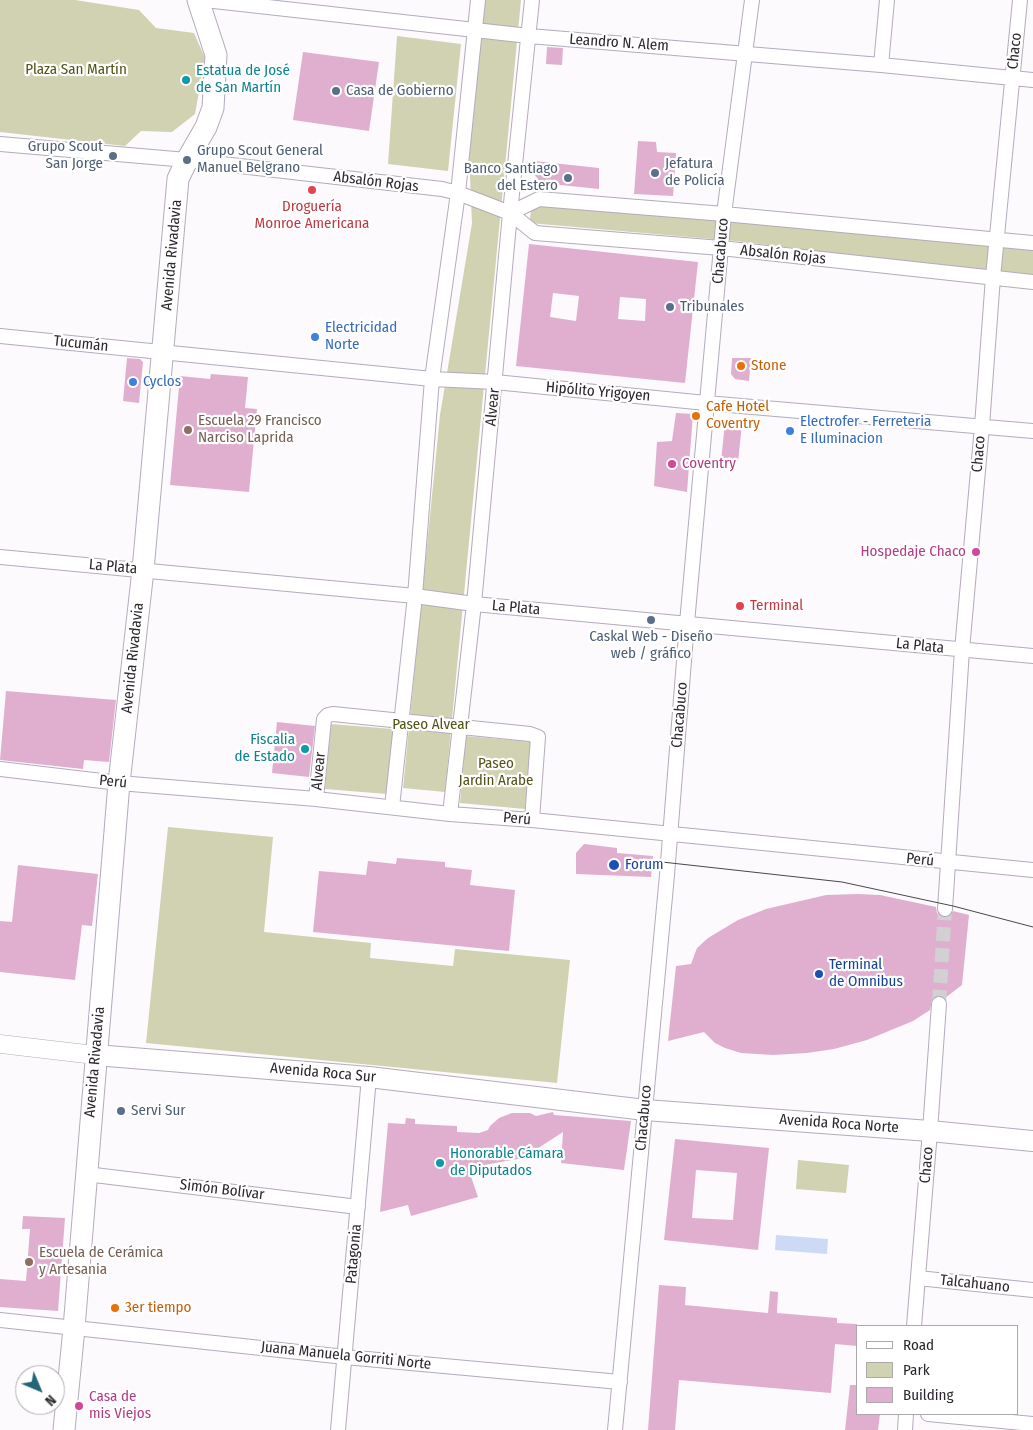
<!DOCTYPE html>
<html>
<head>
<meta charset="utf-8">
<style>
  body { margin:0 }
  #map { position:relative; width:1033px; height:1430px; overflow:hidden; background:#fcfafd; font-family:"Fira Sans Condensed",sans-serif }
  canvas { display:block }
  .legend { position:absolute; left:856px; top:1325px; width:162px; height:90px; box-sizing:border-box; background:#fff; border:1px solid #aaa9ab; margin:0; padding:6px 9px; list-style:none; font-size:15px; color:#2b272d }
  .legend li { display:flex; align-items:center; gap:10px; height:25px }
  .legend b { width:25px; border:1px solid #aaa9ab }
  .north { position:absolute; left:15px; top:1365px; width:50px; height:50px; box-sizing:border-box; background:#fff; border:1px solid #aaa9ab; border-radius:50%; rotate:135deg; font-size:14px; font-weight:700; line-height:20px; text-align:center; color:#2b272d }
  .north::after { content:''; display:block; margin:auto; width:18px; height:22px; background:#226678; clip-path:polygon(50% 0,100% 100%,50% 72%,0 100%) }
</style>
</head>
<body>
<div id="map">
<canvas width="1033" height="1430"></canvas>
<ul class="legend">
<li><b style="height:6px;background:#fff"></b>Road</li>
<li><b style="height:14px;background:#d0d2b2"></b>Park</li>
<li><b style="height:14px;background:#e0afcf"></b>Building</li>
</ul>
<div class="north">N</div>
</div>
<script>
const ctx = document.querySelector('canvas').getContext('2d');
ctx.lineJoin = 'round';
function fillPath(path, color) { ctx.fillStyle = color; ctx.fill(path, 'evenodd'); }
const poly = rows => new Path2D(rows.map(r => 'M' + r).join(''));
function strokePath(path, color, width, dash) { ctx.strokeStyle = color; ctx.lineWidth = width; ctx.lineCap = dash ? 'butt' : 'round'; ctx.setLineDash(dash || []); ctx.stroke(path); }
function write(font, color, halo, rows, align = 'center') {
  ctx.font = font + ' "Fira Sans Condensed",sans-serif'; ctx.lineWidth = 4.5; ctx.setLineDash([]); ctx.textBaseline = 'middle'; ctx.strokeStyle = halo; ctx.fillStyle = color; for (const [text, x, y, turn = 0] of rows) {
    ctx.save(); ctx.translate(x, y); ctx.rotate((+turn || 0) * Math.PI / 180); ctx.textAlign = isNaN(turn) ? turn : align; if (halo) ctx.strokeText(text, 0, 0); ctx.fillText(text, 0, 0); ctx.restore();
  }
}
fillPath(poly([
  [0,0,75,0,139,10,156,28,194,33,205,58,195,114,172,132,141,131,125,146,0,132],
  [484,0,521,0,445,792,403,788,440,415,472,223,469,155],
  [397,36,461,44,448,171,388,164],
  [532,206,746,221,1033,248,1033,277,735,241,529,223],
  [331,724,393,729,387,794,325,789],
  [466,736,532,742,525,809,460,803],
  [168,827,273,837,264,932,371,943,370,958,453,966,455,949,570,960,557,1083,146,1043],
  [798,1160,849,1165,846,1193,796,1189]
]), '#d0d2b2');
fillPath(poly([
  [776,1235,828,1239,827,1254,775,1250]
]), '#ccdaf6');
fillPath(poly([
  [547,47,563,48,562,65,546,64],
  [303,52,379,62,369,131,293,120],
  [638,141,656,142,657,152,676,153,673,196,634,194],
  [534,161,599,168,599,189,541,183,533,173],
  [529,244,698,262,685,383,516,366],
  [553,293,579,296,576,321,550,317],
  [620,297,646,299,645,321,618,319],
  [127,358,140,359,143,362,139,403,123,401],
  [732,358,751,358,749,381,735,379,731,374],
  [211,374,248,377,245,408,257,409,249,492,170,485,180,376,210,379],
  [676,413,693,414,687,492,654,486,657,442,672,441],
  [725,423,742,424,738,462,721,461],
  [6,691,116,700,109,762,84,760,83,769,0,760],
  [277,722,315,726,309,777,272,773],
  [584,844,617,848,617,853,653,856,651,877,576,874,576,853],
  [397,858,445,862,445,867,472,870,470,885,515,890,509,951,313,932,319,871,366,875,368,861,396,864],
  [18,865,98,874,92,926,82,925,75,980,0,972,0,921,12,922],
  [858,894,880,895,936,907,937,913,944,918,949,917,953,911,969,915,962,985,945,998,940,995,935,996,932,1000,930,1010,913,1021,867,1040,834,1049,807,1053,773,1055,741,1053,725,1048,715,1043,704,1032,668,1041,676,966,691,964,697,948,708,938,738,920,766,909,826,895],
  [553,1112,554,1115,631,1121,624,1170,561,1163,563,1132,523,1158,468,1168,478,1197,411,1216,408,1205,380,1212,388,1123,405,1124,406,1118,415,1119,415,1124,457,1126,457,1132,479,1133,488,1130,490,1126,499,1118,512,1113,530,1113,536,1116],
  [675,1139,769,1148,758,1250,664,1240],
  [696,1170,737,1173,733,1220,692,1218],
  [23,1216,65,1218,58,1311,0,1307,0,1279,26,1281,30,1229,22,1229],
  [659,1285,686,1287,685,1305,768,1313,770,1291,778,1292,777,1313,837,1318,837,1323,857,1324,857,1346,835,1344,831,1393,679,1380,675,1430,648,1430],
  [850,1385,857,1385,857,1414,880,1414,878,1430,845,1430]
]), '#e0afcf');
strokePath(poly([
  [939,1004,945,909]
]), '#d2d0d3', 14, [14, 7]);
const minor = poly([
  [205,0,529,36,881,65,1033,80],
  [881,65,887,0],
  [0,144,187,160,442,189,458,193,510,213,535,233,721,248,1033,282],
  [510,213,539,199,724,214,1033,243],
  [0,336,432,379,495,382,706,403,1033,431],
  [0,557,415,596,474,604,1033,656],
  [0,769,119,783,316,799,450,814,532,820,1033,870],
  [316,799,324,719,328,715,333,714,530,734,538,737,532,820],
  [392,807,415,596,432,379,458,193,478,0],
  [450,814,474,604,510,213,532,0],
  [945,909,962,650,982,426,993,277,1020,0],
  [86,1174,358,1207],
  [918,1278,1033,1290],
  [0,1320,345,1357,620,1382],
  [914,1326,930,1131,939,1004],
  [928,1414,1033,1424],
  [338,1430,369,1077],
  [615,1430,667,875,687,623,724,214,752,0],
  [905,1430,906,1414]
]);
const tertiary = poly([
  [0,1044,95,1055]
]);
const secondary = poly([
  [95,1055,369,1077,645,1110,930,1131,1033,1141]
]);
const primary = poly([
  [64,1430,74,1328,119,783,143,570,178,179,187,160,206,127,213,108,216,55,198,0]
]);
strokePath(minor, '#b5aabb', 16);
strokePath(tertiary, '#b5aabb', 19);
strokePath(secondary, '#b5aabb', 22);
strokePath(primary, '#b5aabb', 23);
strokePath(minor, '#fff', 14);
strokePath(tertiary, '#fff', 18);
strokePath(secondary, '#fff', 20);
strokePath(primary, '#fff', 21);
strokePath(poly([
  [653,861,842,882,953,906,1033,927]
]), '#4a464c', 1);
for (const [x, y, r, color] of [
  [186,80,5,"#0f9aa8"],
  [336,91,5,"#5c6f8a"],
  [113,156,5,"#5c6f8a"],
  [187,160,5,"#5c6f8a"],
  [655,173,5,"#5c6f8a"],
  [568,178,5,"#5c6f8a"],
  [312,190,5,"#e0444e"],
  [670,307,5,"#5c6f8a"],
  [315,337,5,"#3f7fe0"],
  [741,366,5,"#e8710a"],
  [133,382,5,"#3f7fe0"],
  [696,416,5,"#e8710a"],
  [188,430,5,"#8d6e63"],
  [790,431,5,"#3f7fe0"],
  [672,464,5,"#d1479c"],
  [976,552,5,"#d1479c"],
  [740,606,5,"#e0444e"],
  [651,620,5,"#5c6f8a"],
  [305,749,5,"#0f9aa8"],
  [614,865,6,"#1a4fb4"],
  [819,974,5,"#1a4fb4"],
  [121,1111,5,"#5c6f8a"],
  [440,1163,5,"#0f9aa8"],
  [29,1262,5,"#8d6e63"],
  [115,1308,5,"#e8710a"],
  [79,1406,5,"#d1479c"]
]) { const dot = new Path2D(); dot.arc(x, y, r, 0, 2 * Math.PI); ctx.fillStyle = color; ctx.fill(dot); strokePath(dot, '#fff', 2); }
write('15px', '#2b272d', '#fff', [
  ["Leandro N. Alem",619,43,4],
  ["Chaco",1015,51,-84],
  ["Absalón Rojas",376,182,7],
  ["Chacabuco",721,251,-85],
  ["Avenida Rivadavia",172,255,-85],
  ["Absalón Rojas",783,255,6],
  ["Tucumán",81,344,6],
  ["Hipólito Yrigoyen",598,392,5],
  ["Alvear",493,407,-84],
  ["Chaco",979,454,-85],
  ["La Plata",113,567,5],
  ["La Plata",516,608,5],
  ["La Plata",920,646,6],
  ["Avenida Rivadavia",133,658,-84],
  ["Chacabuco",680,715,-85],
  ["Alvear",319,771,-84],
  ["Perú",113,782,6],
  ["Perú",517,819,5],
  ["Perú",920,860,6],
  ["Avenida Rivadavia",95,1062,-85],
  ["Avenida Roca Sur",323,1073,5],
  ["Chacabuco",644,1118,-85],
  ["Avenida Roca Norte",839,1124,4],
  ["Chaco",927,1165,-85],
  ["Simón Bolívar",222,1190,7],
  ["Patagonia",354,1254,-85],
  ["Talcahuano",975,1284,6],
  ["Juana Manuela Gorriti Norte",346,1356,6]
]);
write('15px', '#525317', '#fff', [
  ["Plaza San Martín",76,70],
  ["Paseo Alvear",431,725],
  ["Paseo",496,764],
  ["Jardin Arabe",496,781]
]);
write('15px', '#0d838f', '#fff', [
  ["Estatua de José",196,71],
  ["de San Martín",196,88],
  ["Fiscalia",295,740,"right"],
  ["de Estado",295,757,"right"],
  ["Honorable Cámara",450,1154],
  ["de Diputados",450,1171]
], 'left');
write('15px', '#4e5e75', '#fff', [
  ["Casa de Gobierno",346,91],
  ["Grupo Scout",103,147,"right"],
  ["San Jorge",103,164,"right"],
  ["Grupo Scout General",197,151],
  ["Manuel Belgrano",197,168],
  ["Jefatura",665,164],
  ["de Policía",665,181],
  ["Banco Santiago",558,169,"right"],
  ["del Estero",558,186,"right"],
  ["Tribunales",680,307],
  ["Caskal Web - Diseño",651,637,"center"],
  ["web / gráfico",651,654,"center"],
  ["Servi Sur",131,1111]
], 'left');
write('15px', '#be3a42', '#fff', [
  ["Droguería",312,207],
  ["Monroe Americana",312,224],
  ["Terminal",750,606,"left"]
]);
write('15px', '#366cbe', '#fff', [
  ["Electricidad",325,328],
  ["Norte",325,345],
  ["Cyclos",143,382],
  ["Electrofer - Ferreteria",800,422],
  ["E Iluminacion",800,439]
], 'left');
write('15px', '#c56008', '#fff', [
  ["Stone",751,366],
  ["Cafe Hotel",706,407],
  ["Coventry",706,424],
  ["3er tiempo",125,1308]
], 'left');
write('15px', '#785e54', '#fff', [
  ["Escuela 29 Francisco",198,421],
  ["Narciso Laprida",198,438],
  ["Escuela de Cerámica",39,1253],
  ["y Artesania",39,1270]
], 'left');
write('15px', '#b23c85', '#fff', [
  ["Coventry",682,464],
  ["Hospedaje Chaco",966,552,"right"],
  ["Casa de",89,1397],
  ["mis Viejos",89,1414]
], 'left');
write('15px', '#164399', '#fff', [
  ["Forum",625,865],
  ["Terminal",829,965],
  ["de Omnibus",829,982]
], 'left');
</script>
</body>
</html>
